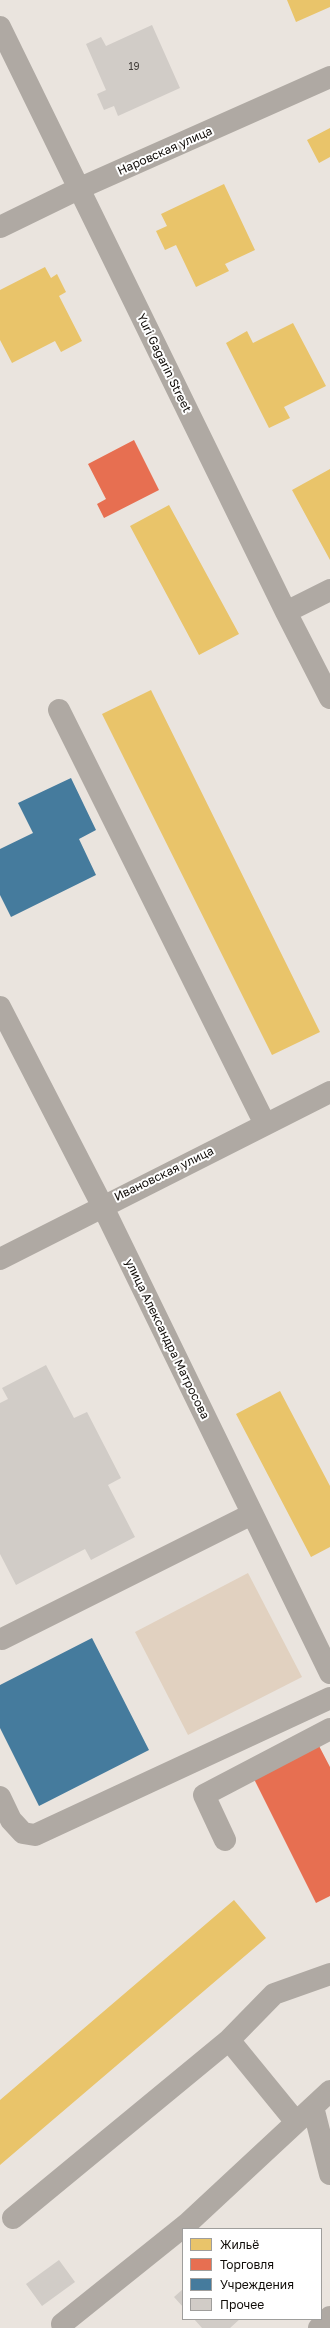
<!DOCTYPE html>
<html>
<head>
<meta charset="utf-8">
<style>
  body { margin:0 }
  #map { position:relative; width:330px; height:2328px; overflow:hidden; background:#eae4de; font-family:"Golos Text",sans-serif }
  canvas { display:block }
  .legend { position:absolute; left:182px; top:2228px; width:140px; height:92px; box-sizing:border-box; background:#fff; border:1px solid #9f9e9c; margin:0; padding:5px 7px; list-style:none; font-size:12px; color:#100c08 }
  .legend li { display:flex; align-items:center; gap:8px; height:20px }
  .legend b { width:20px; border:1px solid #9f9e9c }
</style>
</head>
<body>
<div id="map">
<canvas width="330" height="2328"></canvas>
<ul class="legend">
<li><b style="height:11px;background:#e9c46a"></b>Жильё</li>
<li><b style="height:11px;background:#e76f51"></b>Торговля</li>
<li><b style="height:11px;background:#457b9d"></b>Учреждения</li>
<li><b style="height:11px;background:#d1ccc7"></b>Прочее</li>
</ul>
</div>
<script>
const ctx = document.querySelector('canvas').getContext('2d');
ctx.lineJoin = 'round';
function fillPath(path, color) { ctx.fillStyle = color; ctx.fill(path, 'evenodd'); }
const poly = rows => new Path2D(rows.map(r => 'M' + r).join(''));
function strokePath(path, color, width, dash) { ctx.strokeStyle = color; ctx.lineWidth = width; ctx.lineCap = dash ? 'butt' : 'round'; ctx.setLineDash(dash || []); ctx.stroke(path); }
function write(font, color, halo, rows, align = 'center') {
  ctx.font = font + ' "Golos Text",sans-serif'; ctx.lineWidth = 4; ctx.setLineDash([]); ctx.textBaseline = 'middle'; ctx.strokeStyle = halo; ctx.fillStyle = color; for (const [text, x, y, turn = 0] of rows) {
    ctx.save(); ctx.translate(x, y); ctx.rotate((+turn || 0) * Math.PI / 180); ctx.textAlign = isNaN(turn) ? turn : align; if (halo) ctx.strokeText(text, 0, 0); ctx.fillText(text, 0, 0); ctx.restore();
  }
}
fillPath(poly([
  [248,1573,302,1677,188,1735,135,1632]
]), '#e1d1c0');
fillPath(poly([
  [287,0,330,0,330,7,296,22],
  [330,128,330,157,319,163,307,140],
  [224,184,255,250,225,264,229,271,196,287,176,245,165,250,156,231,167,226,161,214],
  [45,267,51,278,57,274,66,292,59,296,82,341,61,352,55,341,12,363,0,340,0,290],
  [293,323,326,386,284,407,290,418,269,428,226,343,247,331,253,343],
  [330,469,330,560,292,490],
  [169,505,239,634,199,655,130,526],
  [151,690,320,1032,272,1055,102,714],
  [280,1391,330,1486,330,1547,311,1557,236,1414],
  [234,1900,266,1938,0,2165,0,2100]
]), '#e9c46a');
fillPath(poly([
  [134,440,159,490,104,518,97,504,106,499,88,464],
  [318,1744,330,1767,330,1896,316,1903,253,1777]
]), '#e76f51');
fillPath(poly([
  [71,778,96,830,79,839,96,875,11,917,0,895,0,849,33,833,18,803],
  [92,1638,149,1750,39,1806,0,1728,0,1685]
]), '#457b9d');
fillPath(poly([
  [152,25,180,88,118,116,114,106,104,110,97,94,106,90,86,44,101,37,106,46],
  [46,1365,74,1418,87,1412,121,1478,108,1485,135,1537,91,1560,85,1549,16,1585,0,1554,0,1403,8,1399,2,1388],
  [59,2260,75,2282,42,2306,26,2284],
  [183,2289,183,2307,174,2297],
  [194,2319,240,2319,230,2328,202,2328]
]), '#d1ccc7');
strokePath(poly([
  [0,27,286,612,330,698],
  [0,227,78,189,330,77],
  [286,612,330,590],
  [59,710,265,1124],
  [0,1007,102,1205,330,1673],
  [0,1259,330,1092],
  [2,1639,252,1514],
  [0,1797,11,1820,23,1833,35,1835,330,1698],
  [225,1840,204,1795,330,1729],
  [229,2040,296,2122],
  [313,2107,330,2174],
  [13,2218,229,2040,274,1994,330,1974],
  [62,2324,188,2223,330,2091],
  [319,2328,330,2317]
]), '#afa9a3', 22);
write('10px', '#403c38', null, [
  ["19",134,67]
]);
write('12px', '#100c08', '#fff', [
  ["Наровская улица",165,151,-24],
  ["Yuri Gagarin Street",164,363,64],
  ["Ивановская улица",164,1174,-26],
  ["улица Александра Матросова",167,1339,64]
]);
</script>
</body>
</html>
